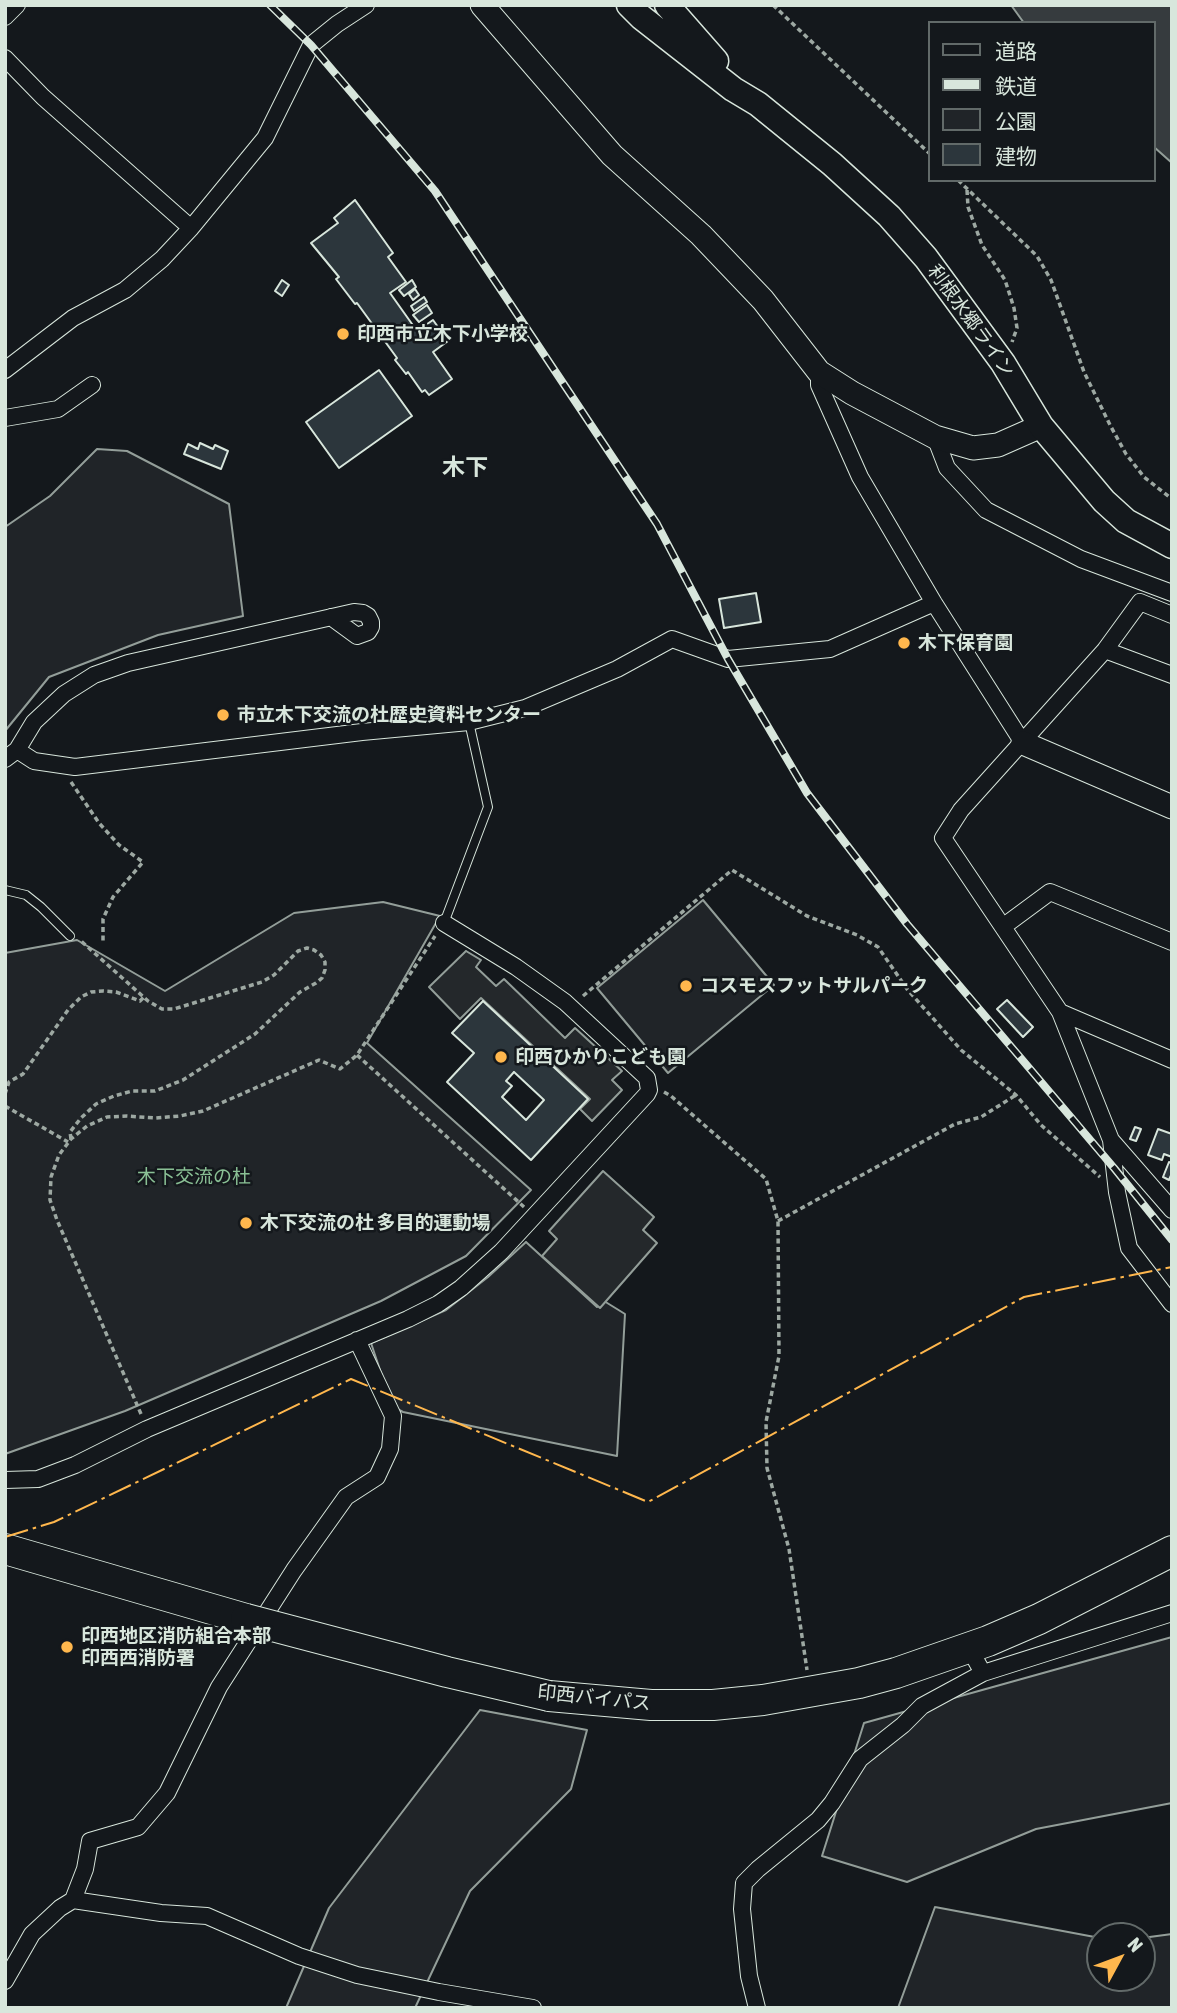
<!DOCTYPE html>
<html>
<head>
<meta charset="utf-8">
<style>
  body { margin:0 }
  #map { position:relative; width:1177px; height:2013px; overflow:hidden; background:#14181c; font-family:"Asap Condensed","Noto Sans JP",sans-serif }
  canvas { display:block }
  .frame { position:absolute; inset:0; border:7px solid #d8e6dc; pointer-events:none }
  .legend { position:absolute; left:928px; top:21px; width:228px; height:161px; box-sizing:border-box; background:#14181c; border:2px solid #626a69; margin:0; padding:9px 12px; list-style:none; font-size:21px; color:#d8e6dc }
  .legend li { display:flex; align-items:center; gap:14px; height:35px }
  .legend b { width:35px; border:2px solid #626a69 }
  .north { position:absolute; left:1086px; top:1922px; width:70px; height:70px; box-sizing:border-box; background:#14181c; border:2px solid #626a69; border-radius:50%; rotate:49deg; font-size:19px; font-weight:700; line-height:28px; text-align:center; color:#d8e6dc }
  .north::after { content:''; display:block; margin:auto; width:24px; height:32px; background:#ffb74d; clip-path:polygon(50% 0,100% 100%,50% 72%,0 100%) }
</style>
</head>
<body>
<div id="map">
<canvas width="1177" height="2013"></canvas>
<div class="frame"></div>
<ul class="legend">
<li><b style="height:9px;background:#14181c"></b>道路</li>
<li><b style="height:9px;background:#d8e6dc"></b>鉄道</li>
<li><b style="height:19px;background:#202428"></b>公園</li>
<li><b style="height:19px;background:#2c363c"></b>建物</li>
</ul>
<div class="north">N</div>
</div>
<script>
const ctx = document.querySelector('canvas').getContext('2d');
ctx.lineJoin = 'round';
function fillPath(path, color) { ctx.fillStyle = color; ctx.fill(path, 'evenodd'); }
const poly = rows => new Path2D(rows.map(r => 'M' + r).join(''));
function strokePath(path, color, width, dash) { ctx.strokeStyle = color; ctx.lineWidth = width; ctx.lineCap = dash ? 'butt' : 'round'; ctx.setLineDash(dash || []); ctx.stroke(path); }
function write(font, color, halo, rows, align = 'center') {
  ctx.font = font + ' "Asap Condensed","Noto Sans JP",sans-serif'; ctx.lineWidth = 5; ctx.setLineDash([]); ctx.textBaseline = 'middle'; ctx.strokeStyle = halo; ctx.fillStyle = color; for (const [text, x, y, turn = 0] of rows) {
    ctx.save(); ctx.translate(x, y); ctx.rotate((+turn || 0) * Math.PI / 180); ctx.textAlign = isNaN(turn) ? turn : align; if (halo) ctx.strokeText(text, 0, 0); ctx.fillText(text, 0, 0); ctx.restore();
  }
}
const green = poly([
  [97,449,127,451,229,504,243,616,158,635,49,677,5,731,5,527,50,496,97,449],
  [703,900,774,985,668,1073,597,988,703,900],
  [383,902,440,916,367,1043,531,1190,466,1256,381,1301,125,1411,5,1454,5,953,77,940,165,991,294,913,383,902],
  [526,1242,597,1307,604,1301,625,1314,617,1456,403,1412,392,1406,371,1343,446,1310,488,1277,526,1242],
  [1172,1637,1172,1803,1036,1829,907,1882,822,1856,864,1723,1172,1637],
  [480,1710,587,1730,571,1789,470,1891,415,2008,286,2008,329,1908,480,1710],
  [935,1907,1100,1938,1100,1978,1142,1978,1142,1938,1172,1934,1172,2008,898,2008,935,1907]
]);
fillPath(green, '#202428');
strokePath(green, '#939e99', 2);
const parking = poly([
  [466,951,481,960,476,967,496,986,504,979,565,1038,575,1028,622,1071,612,1080,622,1090,592,1121,580,1109,590,1099,481,998,460,1019,429,987,466,951],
  [603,1171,654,1217,643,1230,657,1243,600,1308,542,1256,557,1239,549,1231,603,1171]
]);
fillPath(parking, '#24282b');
strokePath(parking, '#939e99', 2);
const water = poly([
  [1011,5,1172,5,1172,163,1154,147,1154,23,1024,23,1011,5]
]);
fillPath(water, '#363b3e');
strokePath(water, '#939e99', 2);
const building = poly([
  [355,200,393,253,388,257,406,282,390,293,417,331,433,320,448,341,433,352,452,379,429,395,425,390,422,392,408,372,406,374,395,360,397,358,357,303,355,304,336,279,339,277,311,243,338,223,334,218,355,200],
  [282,280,289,285,282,296,275,291,282,280],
  [412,280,416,287,404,296,399,290,412,280],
  [415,289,419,295,413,300,409,294,415,289],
  [424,297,427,302,414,311,411,306,424,297],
  [427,305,432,313,419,322,413,315,427,305],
  [379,370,412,416,339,468,306,422,379,370],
  [200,443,213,449,215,445,228,451,221,469,184,454,188,444,198,449,200,443],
  [756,593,761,622,724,628,719,599,756,593],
  [1007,1000,1033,1027,1023,1037,997,1009,1007,1000],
  [483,1001,588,1099,531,1160,447,1082,474,1053,452,1033,483,1001],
  [514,1072,544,1100,526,1120,502,1097,512,1086,506,1081,514,1072],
  [1135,1127,1141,1129,1136,1141,1130,1139,1135,1127],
  [1158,1129,1172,1134,1172,1157,1164,1154,1162,1160,1148,1155,1158,1129],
  [1169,1162,1172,1163,1172,1173,1169,1180,1163,1177,1169,1162]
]);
fillPath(building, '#2c363c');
strokePath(building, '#d8e6dc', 2);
const lane = poly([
  [5,890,26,895,41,907,70,936],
  [444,923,488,807,469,722]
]);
const street = poly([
  [5,17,17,5],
  [5,58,43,97,191,228],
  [5,370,73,318,125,290,162,259,191,228,265,138,311,45,337,24,366,5],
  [819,372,819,385,860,477,934,603,1023,743],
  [5,418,58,409,92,385],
  [935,437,947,468,986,510,1081,559,1172,593],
  [1172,615,1140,602,1105,650,961,810,943,838,1060,1012,1111,1140,1172,1210],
  [1105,650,1172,675],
  [17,750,34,722,64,694,94,675,128,663,354,612,363,613,368,616,371,622,371,627,368,632,357,636,331,617],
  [5,759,17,750,34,761,75,767,362,732,469,722,525,708,617,669,672,639,728,659,830,649,934,603],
  [1004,926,1050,892,1172,942],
  [1060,1012,1172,1060],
  [1111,1140,1117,1192,1129,1248,1172,1304],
  [5,1480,38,1479,75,1465,147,1429,408,1319,438,1304,461,1288,501,1252,647,1094,649,1090,647,1078,565,1002,516,967,444,923],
  [969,1648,983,1673,1172,1613],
  [73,1900,161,1913,207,1916,299,1956,357,1975,439,1992,533,2008],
  [5,1981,32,1934,60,1908,73,1900,85,1869,90,1841,138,1827,167,1793,219,1687,294,1570,346,1497,377,1477,390,1449,393,1416,357,1340],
  [757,2008,749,1976,742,1909,744,1883,758,1869,818,1820,832,1803,860,1759,903,1725,922,1706,983,1673]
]);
const secondary = poly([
  [482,5,612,155,701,235,763,300,819,372,852,393,935,437,973,448,998,445,1041,426],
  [1023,743,1172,807]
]);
const primary = poly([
  [629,5,641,17,733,89,758,104,832,164,889,216,926,258,1003,363,1041,426,1104,501,1126,521,1172,546],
  [667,5,716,61]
]);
const highway = poly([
  [5,1549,246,1619],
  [549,1696,651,1705,713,1705,763,1700,859,1683,896,1673,988,1641,1039,1619,1172,1551]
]);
strokePath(lane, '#d8e6dc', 10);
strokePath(street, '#d8e6dc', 18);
strokePath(secondary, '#d8e6dc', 25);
strokePath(primary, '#d8e6dc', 27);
strokePath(highway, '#d8e6dc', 32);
strokePath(poly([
  [773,5,930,154],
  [958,180,1037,256,1051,280,1084,372,1110,425,1126,454,1144,477,1172,499],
  [967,190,968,207,982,245,1005,280,1014,308,1017,328,1012,342],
  [71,782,99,823,119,845,143,862,113,897,103,919,103,944],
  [583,996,732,870,807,916,857,935,878,947,907,989,961,1050,1016,1095,1041,1125,1100,1177],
  [357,1055,524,1207],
  [664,1092,671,1096,766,1179,778,1221,779,1356,766,1422,767,1468,789,1549,807,1670],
  [5,1094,9,1082,23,1074,68,1010,81,997,91,992,103,991,116,992,140,1001,144,997],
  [5,1106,68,1142],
  [71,1139,70,1132,81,1118,96,1104,114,1096,132,1091,155,1091,183,1080,255,1034,300,992,316,983,322,978,325,970,325,962,321,955,314,950,307,948,298,951,274,975,262,982,174,1009,162,1009,148,1001,81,941],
  [778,1221,955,1124,981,1117,1016,1095],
  [141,1414,57,1220,50,1200,51,1177,59,1155,71,1139,87,1126,107,1117,127,1116,155,1118,180,1116,203,1111,319,1060,340,1069,357,1055,435,936]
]), '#9da8a2', 3.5, [5, 3.5]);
strokePath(lane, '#14181c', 8);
strokePath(street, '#14181c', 16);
strokePath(secondary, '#14181c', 23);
strokePath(primary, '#14181c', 24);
strokePath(highway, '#14181c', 30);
const rail = poly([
  [270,5,311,45,435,191,657,524,728,659,807,793,907,924,1114,1168,1172,1240]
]);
strokePath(rail, '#d8e6dc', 8);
strokePath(rail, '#14181c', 5, [16]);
const highwayBridge = poly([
  [246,1619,447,1672,549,1696]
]);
strokePath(highwayBridge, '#d8e6dc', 32, []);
strokePath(highwayBridge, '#14181c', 30);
strokePath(poly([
  [5,1537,54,1522,351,1379,648,1502,1024,1297,1172,1267]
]), '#ffb74d', 2, [24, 5, 3.5, 5]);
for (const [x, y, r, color] of [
  [343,334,7,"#ffb74d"],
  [904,643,7,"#ffb74d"],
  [223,715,7,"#ffb74d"],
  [686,986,7,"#ffb74d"],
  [501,1057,7,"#ffb74d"],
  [246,1223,7,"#ffb74d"],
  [67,1647,7,"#ffb74d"]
]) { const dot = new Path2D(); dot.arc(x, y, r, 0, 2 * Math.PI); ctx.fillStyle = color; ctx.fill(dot); strokePath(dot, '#14181c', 2.5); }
write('19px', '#d8e6dc', '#14181c', [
  ["利根水郷ライン",971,321,54],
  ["印西バイパス",594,1698,6]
]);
write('bold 19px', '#d8e6dc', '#14181c', [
  ["印西市立木下小学校",357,334],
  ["木下保育園",918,643],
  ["市立木下交流の杜歴史資料センター",237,715],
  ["コスモスフットサルパーク",700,986],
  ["印西ひかりこども園",515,1057],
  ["木下交流の杜 多目的運動場",260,1223],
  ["印西地区消防組合本部",81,1636],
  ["印西西消防署",81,1658]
], 'left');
write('19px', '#8ac095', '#14181c', [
  ["木下交流の杜",194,1177]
]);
write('bold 23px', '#d8e6dc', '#14181c', [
  ["木下",465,468]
]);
</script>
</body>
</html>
